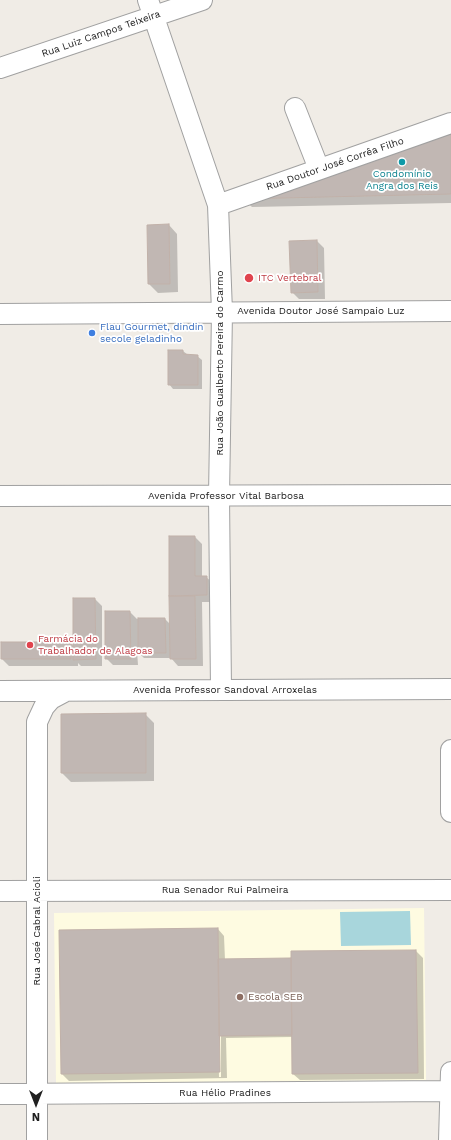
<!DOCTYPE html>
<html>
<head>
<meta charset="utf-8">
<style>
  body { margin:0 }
  #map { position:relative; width:451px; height:1140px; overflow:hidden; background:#f0ece6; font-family:"Work Sans",sans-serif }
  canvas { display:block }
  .north { position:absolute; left:16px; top:1084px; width:40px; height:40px; -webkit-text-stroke:3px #fff; paint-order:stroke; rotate:180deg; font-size:11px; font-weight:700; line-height:16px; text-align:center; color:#202020 }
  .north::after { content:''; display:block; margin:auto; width:14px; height:18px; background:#202020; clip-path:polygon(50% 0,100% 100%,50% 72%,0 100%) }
</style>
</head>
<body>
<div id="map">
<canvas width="451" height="1140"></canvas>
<div class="north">N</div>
</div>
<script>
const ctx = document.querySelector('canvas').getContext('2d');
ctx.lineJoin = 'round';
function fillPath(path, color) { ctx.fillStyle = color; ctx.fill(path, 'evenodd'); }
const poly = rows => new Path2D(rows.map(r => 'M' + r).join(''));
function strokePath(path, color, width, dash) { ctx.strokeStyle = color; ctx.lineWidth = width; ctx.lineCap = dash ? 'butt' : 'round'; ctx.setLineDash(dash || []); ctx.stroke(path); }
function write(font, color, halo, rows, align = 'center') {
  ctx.font = font + ' "Work Sans",sans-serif'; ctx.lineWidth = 3.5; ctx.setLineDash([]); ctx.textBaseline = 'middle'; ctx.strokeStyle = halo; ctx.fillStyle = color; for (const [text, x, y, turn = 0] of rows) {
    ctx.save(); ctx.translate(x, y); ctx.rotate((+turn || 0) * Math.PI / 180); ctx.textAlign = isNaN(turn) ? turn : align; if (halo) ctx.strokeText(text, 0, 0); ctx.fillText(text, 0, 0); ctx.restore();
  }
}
fillPath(poly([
  [424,908,426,1080,56,1083,54,913]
]), '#fefbe1');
fillPath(poly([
  [410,911,411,945,341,946,340,912]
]), '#a8d6dc');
fillPath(poly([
  [451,130,451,203,252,207,243,199],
  [169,225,177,234,178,292,158,293,149,284],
  [317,241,324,248,325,299,299,299,292,292],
  [183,351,188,355,197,356,202,360,202,389,173,389,169,384],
  [170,537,195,537,202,544,202,577,206,577,213,583,213,602,202,602,203,666,178,666,171,658,144,658,137,651,138,665,113,665,106,658,130,612,137,619,165,619,171,625],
  [95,599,102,606,102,666,81,666,78,663,78,666,9,666,2,659,2,643,71,643,74,646],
  [145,714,154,723,154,781,71,782,62,773],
  [218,929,224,936,225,960,290,959,292,960,416,951,423,958,424,1079,300,1080,293,1074,293,1037,226,1038,227,1078,69,1081,62,1074],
  [218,1034,221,1036,221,1077,219,1077]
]), '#0003');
const building = poly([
  [451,129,451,194,240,199,451,129],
  [169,224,170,284,148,284,147,225,169,224],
  [317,240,318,292,291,293,289,241,317,240],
  [168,350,183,350,183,354,198,355,198,385,168,385,168,350],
  [169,536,195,536,195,576,207,576,207,595,169,596,169,536],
  [169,596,195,596,196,659,170,659,169,596],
  [73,598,95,598,96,659,73,660,73,598],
  [105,611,130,611,131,659,105,659,105,611],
  [138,618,165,618,166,653,138,653,138,618],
  [1,642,71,642,71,659,1,659,1,642],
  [146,713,146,773,61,773,61,714,146,713],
  [218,928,220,1072,61,1074,59,930,218,928],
  [416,950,418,1073,292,1074,291,951,416,950],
  [291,958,292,1035,219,1036,218,959,291,958]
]);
fillPath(building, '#c1b7b3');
strokePath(building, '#c1b1a9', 1);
const minor = poly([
  [148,0,218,205,222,312,219,496,221,690],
  [0,68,202,0],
  [295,108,319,169],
  [218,205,451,123],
  [0,314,451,311],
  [0,496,451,495],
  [0,691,451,689],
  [451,750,451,812],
  [0,891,451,890],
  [0,1094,451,1091],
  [37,1140,37,722,44,707,51,699,66,691],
  [449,1140,451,1072]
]);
strokePath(minor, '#a1a1a1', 22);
strokePath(minor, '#fff', 20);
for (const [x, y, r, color] of [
  [402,162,4,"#0f9aa8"],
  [249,278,5,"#e0444e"],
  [92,333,4,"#3f7fe0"],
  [30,645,4,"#e0444e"],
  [240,997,4,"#8d6e63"]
]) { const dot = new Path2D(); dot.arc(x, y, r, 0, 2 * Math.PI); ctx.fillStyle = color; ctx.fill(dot); strokePath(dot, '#fff', 1.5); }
write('10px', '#202020', '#fff', [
  ["Rua Luiz Campos Teixeira",101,34,-19],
  ["Rua Doutor José Corrêa Filho",335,164,-19],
  ["Avenida Doutor José Sampaio Luz",321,311],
  ["Rua João Gualberto Pereira do Carmo",220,363,-90],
  ["Avenida Professor Vital Barbosa",226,496],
  ["Avenida Professor Sandoval Arroxelas",225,690],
  ["Rua Senador Rui Palmeira",225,890],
  ["Rua José Cabral Acioli",37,931,-90],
  ["Rua Hélio Pradines",225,1093]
]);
write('10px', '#0d838f', '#fff', [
  ["Condomínio",402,174],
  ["Angra dos Reis",402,186]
]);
write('10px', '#be3a42', '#fff', [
  ["ITC Vertebral",258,278],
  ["Farmácia do",38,639],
  ["Trabalhador de Alagoas",38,651]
], 'left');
write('10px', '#366cbe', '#fff', [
  ["Flau Gourmet, dindin",100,327],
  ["secole geladinho",100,339]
], 'left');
write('10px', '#785e54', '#fff', [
  ["Escola SEB",248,997]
], 'left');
</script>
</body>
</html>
